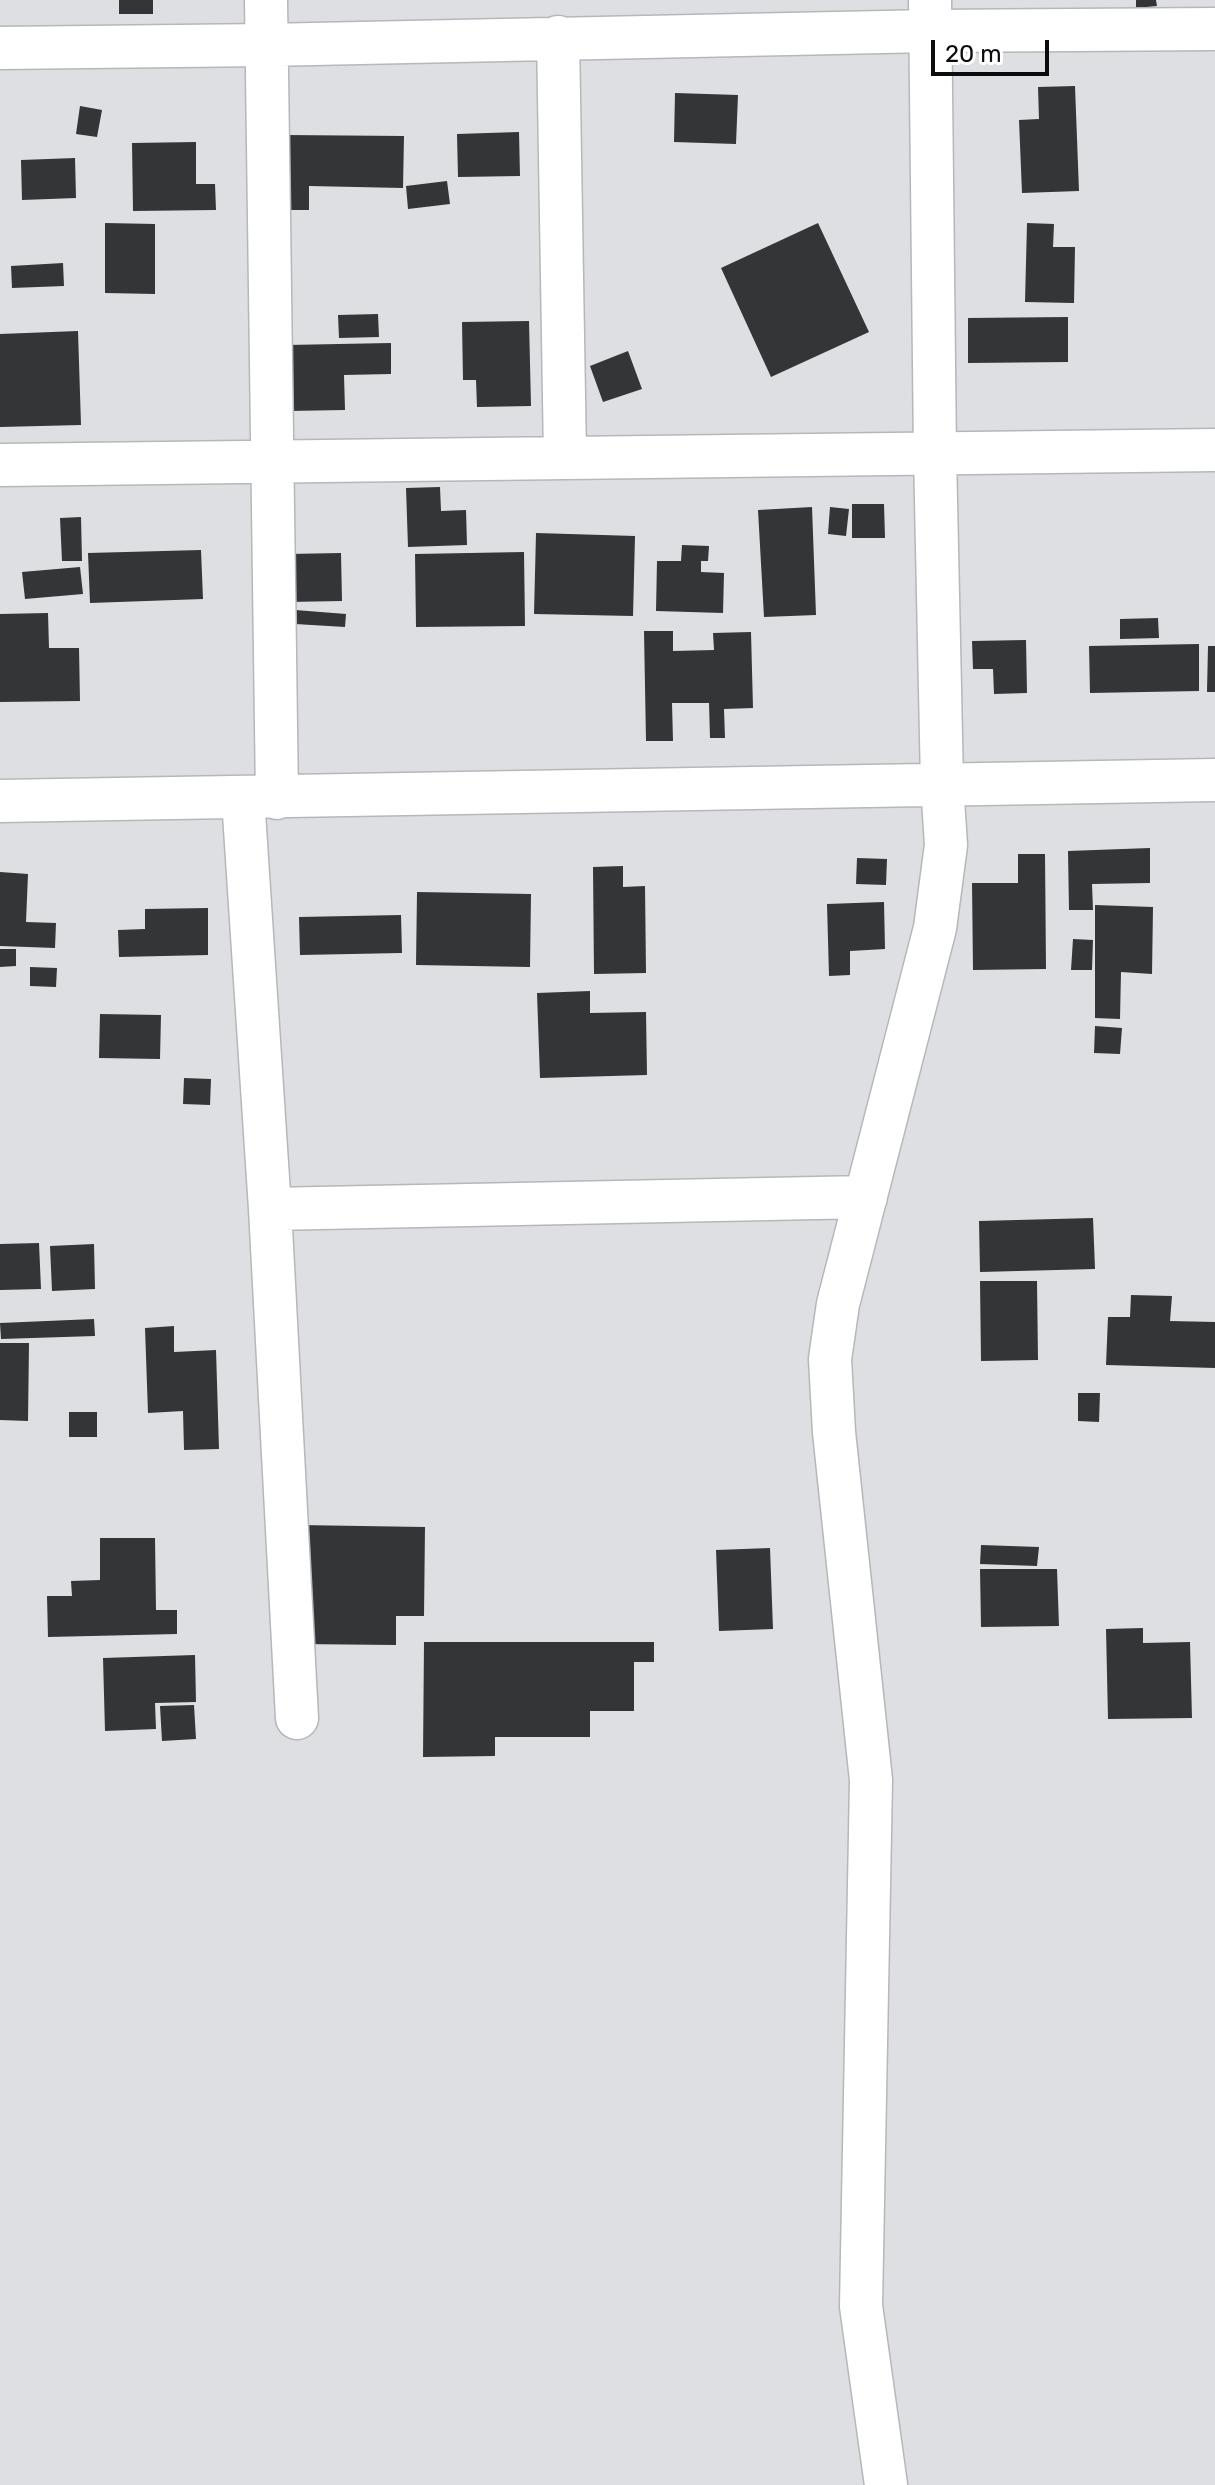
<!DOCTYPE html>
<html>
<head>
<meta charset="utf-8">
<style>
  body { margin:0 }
  #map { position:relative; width:1215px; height:2485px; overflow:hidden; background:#dddfe2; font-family:Rubik,sans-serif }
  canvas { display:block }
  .scale { position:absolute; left:931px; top:40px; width:118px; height:36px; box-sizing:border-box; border:4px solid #0b0c0d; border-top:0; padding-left:10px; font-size:24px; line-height:28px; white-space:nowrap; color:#0b0c0d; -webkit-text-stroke:6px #fff; paint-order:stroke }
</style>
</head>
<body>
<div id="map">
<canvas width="1215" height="2485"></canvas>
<div class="scale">20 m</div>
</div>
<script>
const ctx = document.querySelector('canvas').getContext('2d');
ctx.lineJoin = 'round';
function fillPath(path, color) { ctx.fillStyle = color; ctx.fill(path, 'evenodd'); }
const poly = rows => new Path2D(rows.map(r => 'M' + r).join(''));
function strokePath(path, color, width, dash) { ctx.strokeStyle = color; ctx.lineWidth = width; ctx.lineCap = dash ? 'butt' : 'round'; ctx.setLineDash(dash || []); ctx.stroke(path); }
fillPath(poly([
  [119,0,153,0,153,14,119,14],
  [1136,0,1156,0,1157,6,1136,8],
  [1075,86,1079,191,1022,193,1019,120,1039,119,1038,87],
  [675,93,738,95,736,144,674,142],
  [80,106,102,110,97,137,76,134],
  [519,132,520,176,458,177,457,134],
  [285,135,404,136,403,188,309,186,309,210,283,210],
  [196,142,196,184,215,184,216,210,133,211,132,143],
  [75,158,76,198,22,200,21,160],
  [447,181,450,204,408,209,406,186],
  [105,223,155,224,155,294,105,293],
  [818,223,869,332,771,377,721,268],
  [1027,223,1054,224,1053,247,1075,247,1074,303,1025,302],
  [63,263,64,286,12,288,11,266],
  [378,314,379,337,339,338,338,315],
  [1068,317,1068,362,968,363,968,318],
  [529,321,531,406,477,407,476,380,463,380,462,322],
  [78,331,81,425,0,427,0,334],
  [391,343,391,374,344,375,345,410,288,411,287,345],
  [628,351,642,389,603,402,590,366],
  [440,487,441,511,466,510,467,545,408,547,406,488],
  [852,504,884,504,885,538,852,538],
  [812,507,816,615,764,617,758,510],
  [830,507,849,509,846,536,828,534],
  [81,517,82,561,62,561,60,518],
  [536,533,635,536,633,616,534,614],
  [682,545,709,546,708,561,701,561,701,572,724,573,723,613,656,611,657,561,681,561],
  [201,550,203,599,90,603,88,553],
  [524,552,525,626,416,627,415,554],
  [341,553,342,601,288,602,288,554],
  [80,567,83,594,25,599,22,572],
  [295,610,346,614,345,627,295,624],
  [48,613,49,648,79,648,80,701,0,702,0,614],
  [1158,618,1159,638,1120,639,1120,619],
  [644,631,673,631,673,651,714,650,713,633,751,632,753,708,724,709,725,738,710,738,709,703,672,703,673,741,646,741],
  [1026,640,1027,693,994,694,993,669,973,669,972,641],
  [1199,644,1199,691,1090,693,1089,646],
  [1208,646,1215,646,1215,692,1207,692],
  [1150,848,1150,883,1092,884,1093,910,1069,910,1068,851],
  [1018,854,1045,854,1046,969,973,970,972,883,1018,883],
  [857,858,887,859,886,885,856,884],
  [623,866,623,887,645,886,646,973,594,974,593,867],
  [0,872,28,874,26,922,56,923,55,948,0,946],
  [417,892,531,894,530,967,416,965],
  [884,902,885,949,850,951,850,975,829,976,827,904],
  [1095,905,1153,907,1152,974,1121,972,1120,1019,1095,1018],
  [208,908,208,955,119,957,118,930,145,929,145,909],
  [401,915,402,953,300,955,299,917],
  [1073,939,1093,940,1092,970,1071,970],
  [0,949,16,949,16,966,0,967],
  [30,967,57,968,56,987,30,986],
  [590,991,590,1013,646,1012,647,1075,540,1078,537,993],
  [100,1014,161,1015,160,1059,99,1058],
  [1095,1026,1122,1028,1120,1054,1094,1053],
  [184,1078,211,1079,210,1105,183,1104],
  [1093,1218,1095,1269,980,1272,979,1221],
  [39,1243,41,1289,0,1290,0,1244],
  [94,1244,95,1289,52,1291,50,1246],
  [980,1281,1037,1281,1038,1360,981,1361],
  [1131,1295,1172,1296,1170,1321,1215,1322,1215,1368,1106,1365,1108,1317,1130,1317],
  [94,1319,95,1336,1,1339,0,1323],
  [174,1326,174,1352,216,1350,219,1449,184,1450,183,1411,148,1413,145,1328],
  [0,1343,29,1343,28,1421,0,1420],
  [1078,1393,1100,1393,1099,1422,1078,1421],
  [69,1412,97,1412,97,1437,69,1437],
  [298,1525,425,1527,424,1616,396,1616,396,1645,298,1644],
  [100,1538,155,1538,156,1610,177,1610,177,1634,48,1637,47,1596,72,1596,71,1581,100,1580],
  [981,1545,1039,1547,1037,1566,980,1564],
  [770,1548,773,1629,719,1631,716,1550],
  [980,1569,1057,1569,1059,1626,981,1627],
  [1143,1628,1143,1643,1190,1642,1192,1718,1108,1719,1106,1629],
  [424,1642,654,1642,654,1662,634,1662,634,1711,590,1711,590,1737,495,1737,495,1756,423,1757],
  [195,1655,196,1702,155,1703,156,1729,105,1731,103,1658],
  [194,1705,196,1739,162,1741,160,1706]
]), '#333537');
const minor = poly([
  [266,0,277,798],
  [558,37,565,457],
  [0,48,266,45,931,31,1215,29],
  [0,465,1215,450],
  [243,798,270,1209,297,1718],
  [0,801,1215,780],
  [270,1209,866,1197],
  [886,2485,861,2306,871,1780,834,1432,830,1359,838,1304,935,928,946,845,942,784,935,453,930,0]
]);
strokePath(minor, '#b5b7ba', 45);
strokePath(minor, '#fff', 42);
</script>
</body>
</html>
